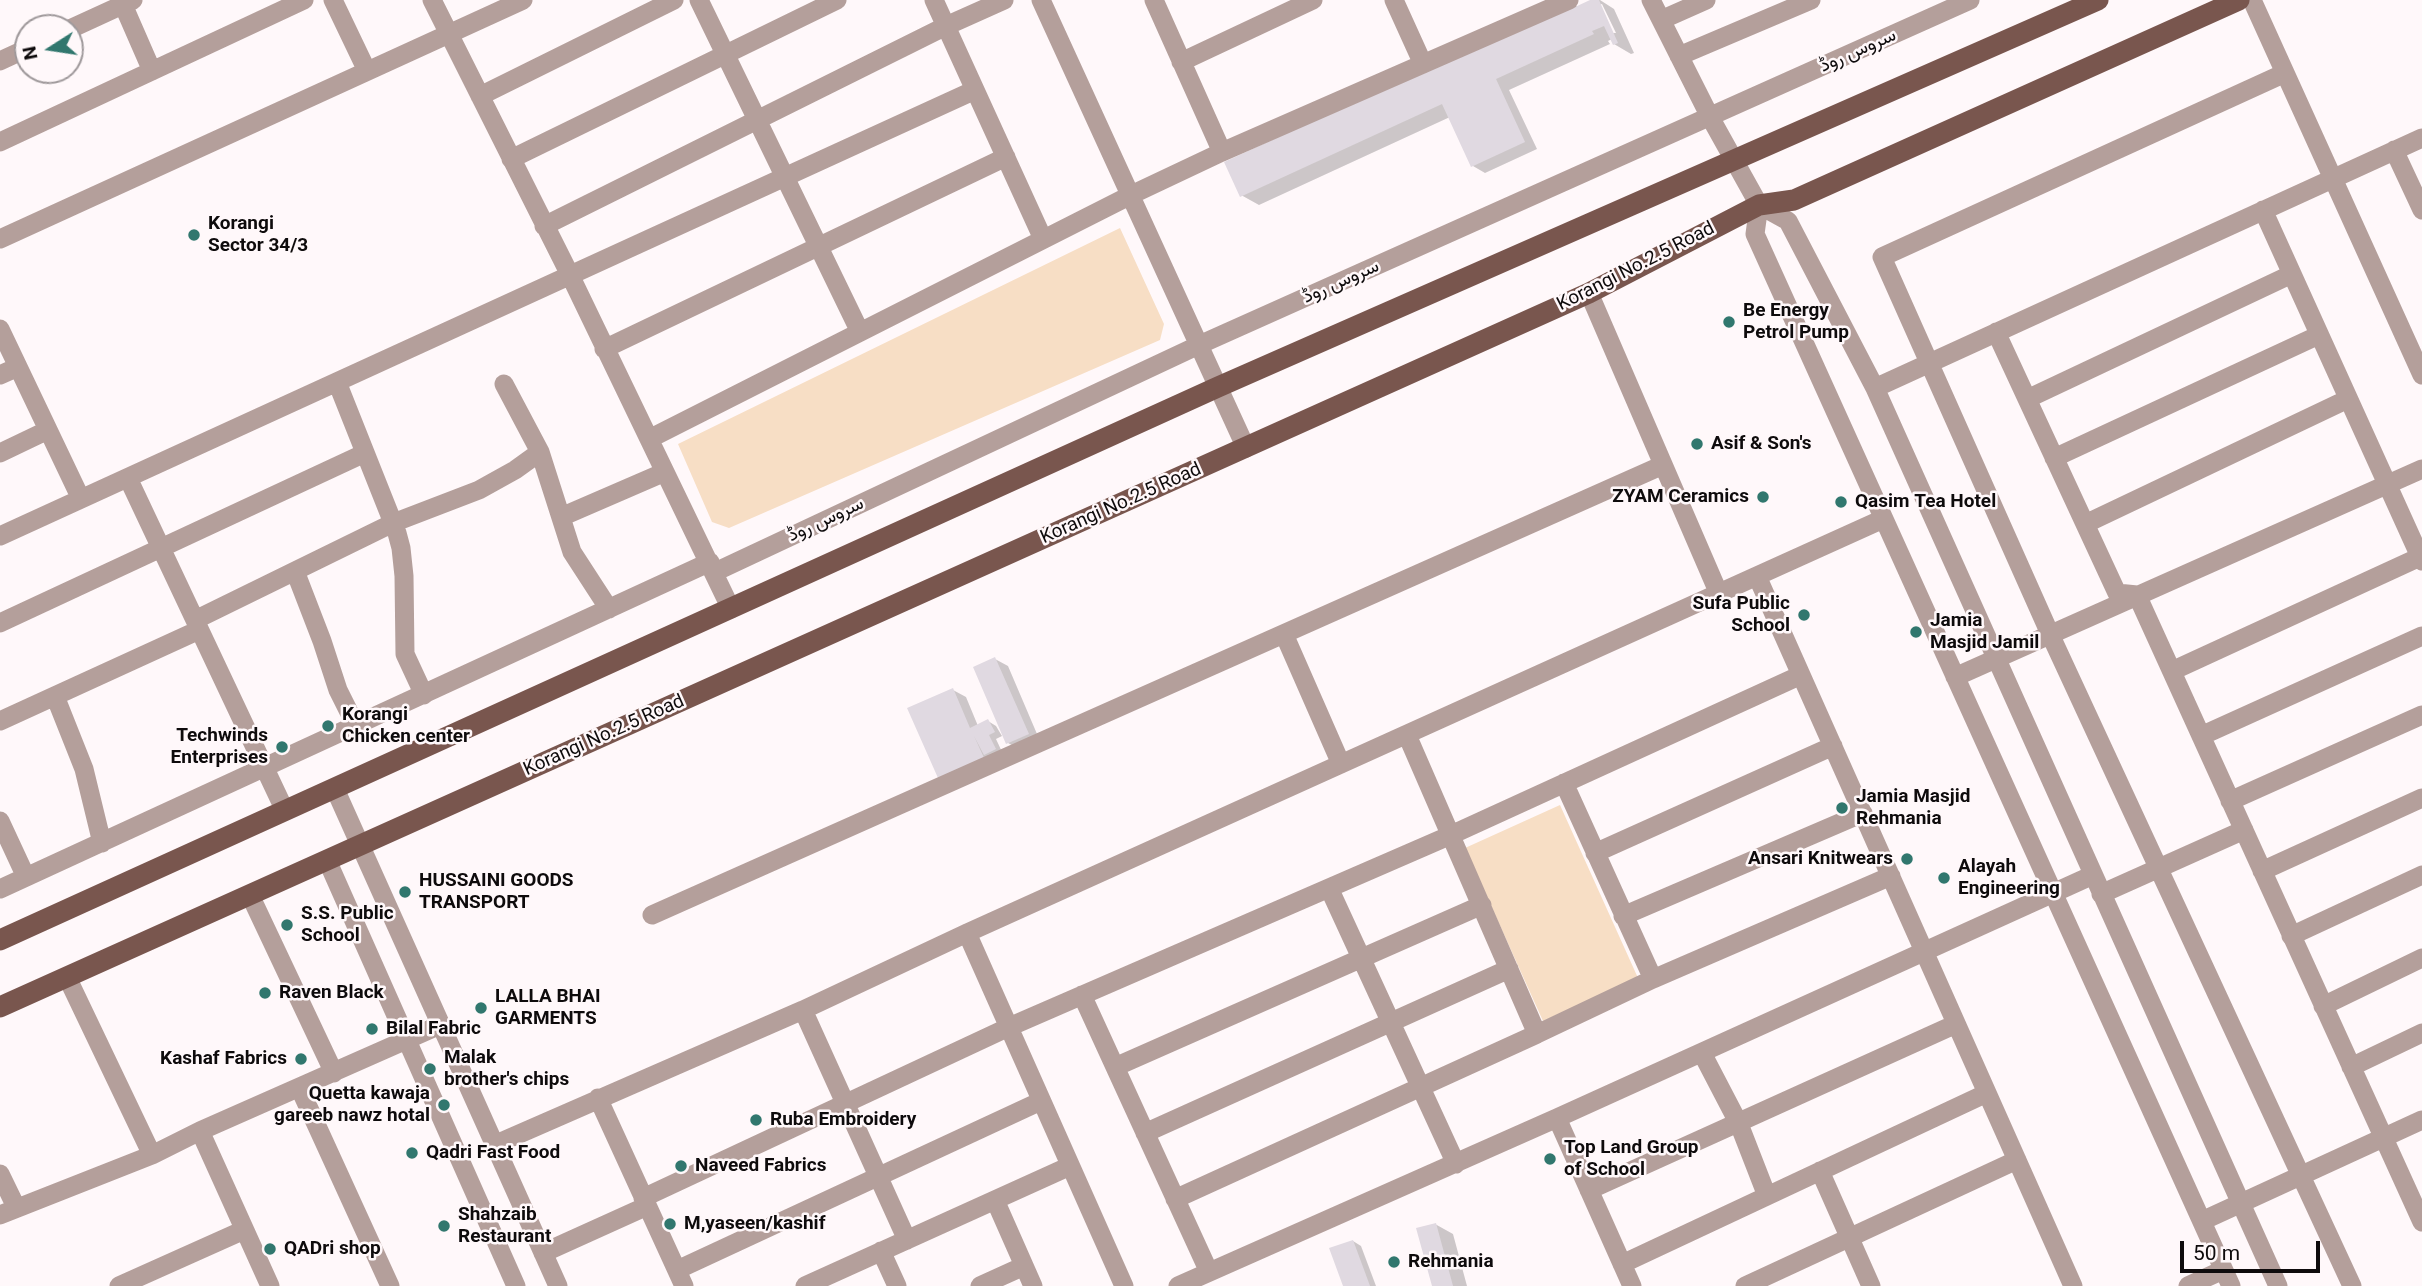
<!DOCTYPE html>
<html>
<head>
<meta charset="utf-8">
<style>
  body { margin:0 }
  #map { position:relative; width:2422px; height:1286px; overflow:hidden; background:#fff8fa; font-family:Roboto,sans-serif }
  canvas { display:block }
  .north { position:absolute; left:14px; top:14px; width:70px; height:70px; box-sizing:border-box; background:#fff8fa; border:2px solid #9f999b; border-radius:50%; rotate:258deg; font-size:19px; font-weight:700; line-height:28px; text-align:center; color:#0e0b0c }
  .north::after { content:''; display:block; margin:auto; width:24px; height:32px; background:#31776e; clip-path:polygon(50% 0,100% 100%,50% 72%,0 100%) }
  .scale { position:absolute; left:2180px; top:1241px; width:140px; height:32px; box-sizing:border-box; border:4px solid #0e0b0c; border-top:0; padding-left:9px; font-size:21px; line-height:24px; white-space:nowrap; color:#0e0b0c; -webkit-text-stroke:5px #fff8fa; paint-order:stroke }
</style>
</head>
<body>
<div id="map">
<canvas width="2422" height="1286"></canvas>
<div class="north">N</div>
<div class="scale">50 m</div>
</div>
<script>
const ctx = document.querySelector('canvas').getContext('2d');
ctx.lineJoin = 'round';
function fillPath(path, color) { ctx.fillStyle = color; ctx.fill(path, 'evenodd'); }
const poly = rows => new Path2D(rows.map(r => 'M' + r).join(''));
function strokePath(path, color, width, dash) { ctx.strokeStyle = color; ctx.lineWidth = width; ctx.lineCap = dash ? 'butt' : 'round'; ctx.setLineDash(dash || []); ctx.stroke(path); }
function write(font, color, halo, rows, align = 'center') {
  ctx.font = font + ' Roboto,Vazirmatn,sans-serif'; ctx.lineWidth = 5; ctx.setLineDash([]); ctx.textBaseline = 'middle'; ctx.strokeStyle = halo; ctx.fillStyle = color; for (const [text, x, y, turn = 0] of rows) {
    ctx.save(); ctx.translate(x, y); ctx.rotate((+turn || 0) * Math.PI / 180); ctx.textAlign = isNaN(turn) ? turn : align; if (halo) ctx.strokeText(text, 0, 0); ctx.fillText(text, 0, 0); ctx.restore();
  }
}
fillPath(poly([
  [1120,228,1164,324,1160,340,729,528,712,522,678,444],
  [1560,805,1638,978,1543,1021,1465,848]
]), '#f7dec5');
fillPath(poly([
  [1594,0,1600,0,1614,9,1634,53,1631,54,1614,44,1612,39,1608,41,1610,44,1509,90,1537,149,1485,173,1473,166,1450,117,1259,205,1241,195,1573,4,1578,7],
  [1602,4,1616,33,1612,33,1599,5],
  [995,659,1008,666,1040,741,1021,750,1008,743],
  [953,690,966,697,978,726,988,721,996,726,1002,736,996,739,1003,754,952,784],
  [1435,1224,1453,1234,1467,1286,1433,1286],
  [1353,1241,1361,1246,1376,1286,1345,1286]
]), '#0003');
fillPath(poly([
  [1590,0,1599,0,1618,43,1613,45,1604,26,1592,31,1594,34,1496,79,1525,142,1471,167,1442,104,1240,197,1224,162,1573,2,1575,7],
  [995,657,1029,734,1006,744,973,667],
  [953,688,970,728,988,719,995,732,989,735,996,749,984,755,974,736,984,758,938,778,907,708],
  [1436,1223,1453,1286,1432,1286,1416,1228],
  [1353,1240,1370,1286,1343,1286,1329,1248]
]), '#e0d9e1');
strokePath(poly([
  [121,0,152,71],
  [333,0,367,71],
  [432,0,570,275,731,609],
  [699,0,860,332],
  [934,0,1043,239],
  [1041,0,1246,448],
  [1154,0,1222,152],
  [1394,0,1423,64],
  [1651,0,1710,117,1759,205,1788,221,1875,388,2278,1286],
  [2252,0,2422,375],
  [1661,20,1706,0],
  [70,29,133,0],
  [1679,56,1811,0],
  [0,61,28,48],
  [1181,62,1313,0],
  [2285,73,1882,257,2050,634,2352,1286],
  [480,96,674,0],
  [0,142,304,0],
  [2394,150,2422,210],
  [511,159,837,0],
  [1759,205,1755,234,2231,1286],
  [2263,210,2422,561],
  [544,226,946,26,1004,0],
  [0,239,523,0],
  [1589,293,1719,594],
  [0,329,81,499],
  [1996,332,2117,593,2137,595,2422,1222],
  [604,349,1006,157],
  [0,375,18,367],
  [337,382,397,533,401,548,404,576,405,654,424,695],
  [504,384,540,452,572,552,609,609],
  [1875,388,2422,138],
  [2027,399,2292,274],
  [649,439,1131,195,1222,152,1569,0],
  [0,453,48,430],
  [2054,458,2319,335],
  [128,478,285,811],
  [561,517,665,472],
  [2085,524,2348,399],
  [0,536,975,90],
  [295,571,322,641,338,690,356,726],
  [715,572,1199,345,1970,0],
  [1757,576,2073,1286],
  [195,620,393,523,479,490,515,470,540,452],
  [0,623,365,453],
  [1284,634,1341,764],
  [2172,671,2420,557],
  [1955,677,2422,469],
  [55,696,84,769,102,843],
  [0,721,199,630],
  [1407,735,1537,1034,1653,979,1564,783],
  [2201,736,2422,636],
  [335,789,558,1286],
  [2230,801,2422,715],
  [0,821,26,877],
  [1595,853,1833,746],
  [327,860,516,1286],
  [2262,871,2422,798],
  [1329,888,1456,1164],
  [0,889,710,562],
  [2101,894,2244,830],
  [250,895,334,1073],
  [652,915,1663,465],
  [1623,916,1863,813],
  [967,933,1124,1286],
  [2291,936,2422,875],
  [67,977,152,1155],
  [1653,979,1891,876],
  [1082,995,1209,1272],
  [2323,1006,2422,958],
  [803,1010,907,1240],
  [1702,1053,1739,1124,1767,1196],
  [1115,1067,1482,905],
  [2351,1067,2422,1033],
  [300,1089,390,1286],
  [598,1098,684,1286],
  [1557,1118,1632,1286],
  [200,1131,270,1286],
  [1145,1133,1509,969],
  [494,1145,803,1010,967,933,1883,519],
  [1820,1171,1871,1286],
  [0,1174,16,1207],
  [1589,1190,1956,1024],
  [643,1198,1009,1027,1451,835,1801,675],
  [1175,1199,1537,1034],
  [995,1200,1033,1286],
  [0,1215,152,1155,200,1131,440,1025],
  [2202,1221,2422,1120],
  [881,1251,897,1286],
  [543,1253,647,1206],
  [1622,1264,1987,1093],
  [677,1270,1041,1101],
  [119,1286,244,1230],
  [805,1286,1070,1166],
  [980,1286,1024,1266],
  [1178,1286,1557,1118,2093,875],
  [1745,1286,2017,1160],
  [2188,1286,2223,1270]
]), '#b49f9b', 19);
strokePath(poly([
  [0,940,1218,387,2098,0],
  [0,1007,1589,293,1759,205,1794,200,2239,0]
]), '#79564e', 21);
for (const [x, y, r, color] of [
  [194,235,7,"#31776e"],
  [1729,322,7,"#31776e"],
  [1697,444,7,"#31776e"],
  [1763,497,7,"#31776e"],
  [1841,502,7,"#31776e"],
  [1804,615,7,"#31776e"],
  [1916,632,7,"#31776e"],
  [328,726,7,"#31776e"],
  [282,747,7,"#31776e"],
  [1842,808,7,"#31776e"],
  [1907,859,7,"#31776e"],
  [1944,878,7,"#31776e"],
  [405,892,7,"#31776e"],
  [287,925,7,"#31776e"],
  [265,993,7,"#31776e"],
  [481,1008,7,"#31776e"],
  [372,1029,7,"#31776e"],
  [301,1059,7,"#31776e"],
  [430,1069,7,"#31776e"],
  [444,1105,7,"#31776e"],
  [756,1120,7,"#31776e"],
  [412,1153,7,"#31776e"],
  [1550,1159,7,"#31776e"],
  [681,1166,7,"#31776e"],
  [670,1224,7,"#31776e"],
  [444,1226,7,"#31776e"],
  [270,1249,7,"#31776e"],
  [1394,1262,7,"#31776e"]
]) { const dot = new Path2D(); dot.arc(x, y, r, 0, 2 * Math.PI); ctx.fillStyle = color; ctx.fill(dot); strokePath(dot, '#fff8fa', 2.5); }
write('19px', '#0e0b0c', '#fff8fa', [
  ["سروس روڈ",1858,51,-24],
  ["Korangi No.2.5 Road",1636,267,-27],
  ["سروس روڈ",1341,282,-24],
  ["Korangi No.2.5 Road",1121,504,-24],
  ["سروس روڈ",826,520,-25],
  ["Korangi No.2.5 Road",604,736,-24]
]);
write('bold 19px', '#0e0b0c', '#fff8fa', [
  ["Korangi",208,224],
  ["Sector 34/3",208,246],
  ["Be Energy",1743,311],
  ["Petrol Pump",1743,333],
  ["Asif & Son's",1711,444],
  ["ZYAM Ceramics",1749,497,"right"],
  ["Qasim Tea Hotel",1855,502],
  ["Sufa Public",1790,604,"right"],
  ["School",1790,626,"right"],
  ["Jamia",1930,621],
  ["Masjid Jamil",1930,643],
  ["Korangi",342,715],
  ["Chicken center",342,737],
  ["Techwinds",268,736,"right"],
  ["Enterprises",268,758,"right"],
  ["Jamia Masjid",1856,797],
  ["Rehmania",1856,819],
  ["Ansari Knitwears",1893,859,"right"],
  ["Alayah",1958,867],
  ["Engineering",1958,889],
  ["HUSSAINI GOODS",419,881],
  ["TRANSPORT",419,903],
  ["S.S. Public",301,914],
  ["School",301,936],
  ["Raven Black",279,993],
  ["LALLA BHAI",495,997],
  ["GARMENTS",495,1019],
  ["Bilal Fabric",386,1029],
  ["Malak",444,1058],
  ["brother's chips",444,1080],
  ["Kashaf Fabrics",287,1059,"right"],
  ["Quetta kawaja",430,1094,"right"],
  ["gareeb nawz hotal",430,1116,"right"],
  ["Ruba Embroidery",770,1120],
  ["Top Land Group",1564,1148],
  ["of School",1564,1170],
  ["Qadri Fast Food",426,1153],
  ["Naveed Fabrics",695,1166],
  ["Shahzaib",458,1215],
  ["Restaurant",458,1237],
  ["M,yaseen/kashif",684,1224],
  ["QADri shop",284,1249],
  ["Rehmania",1408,1262]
], 'left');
</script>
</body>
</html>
